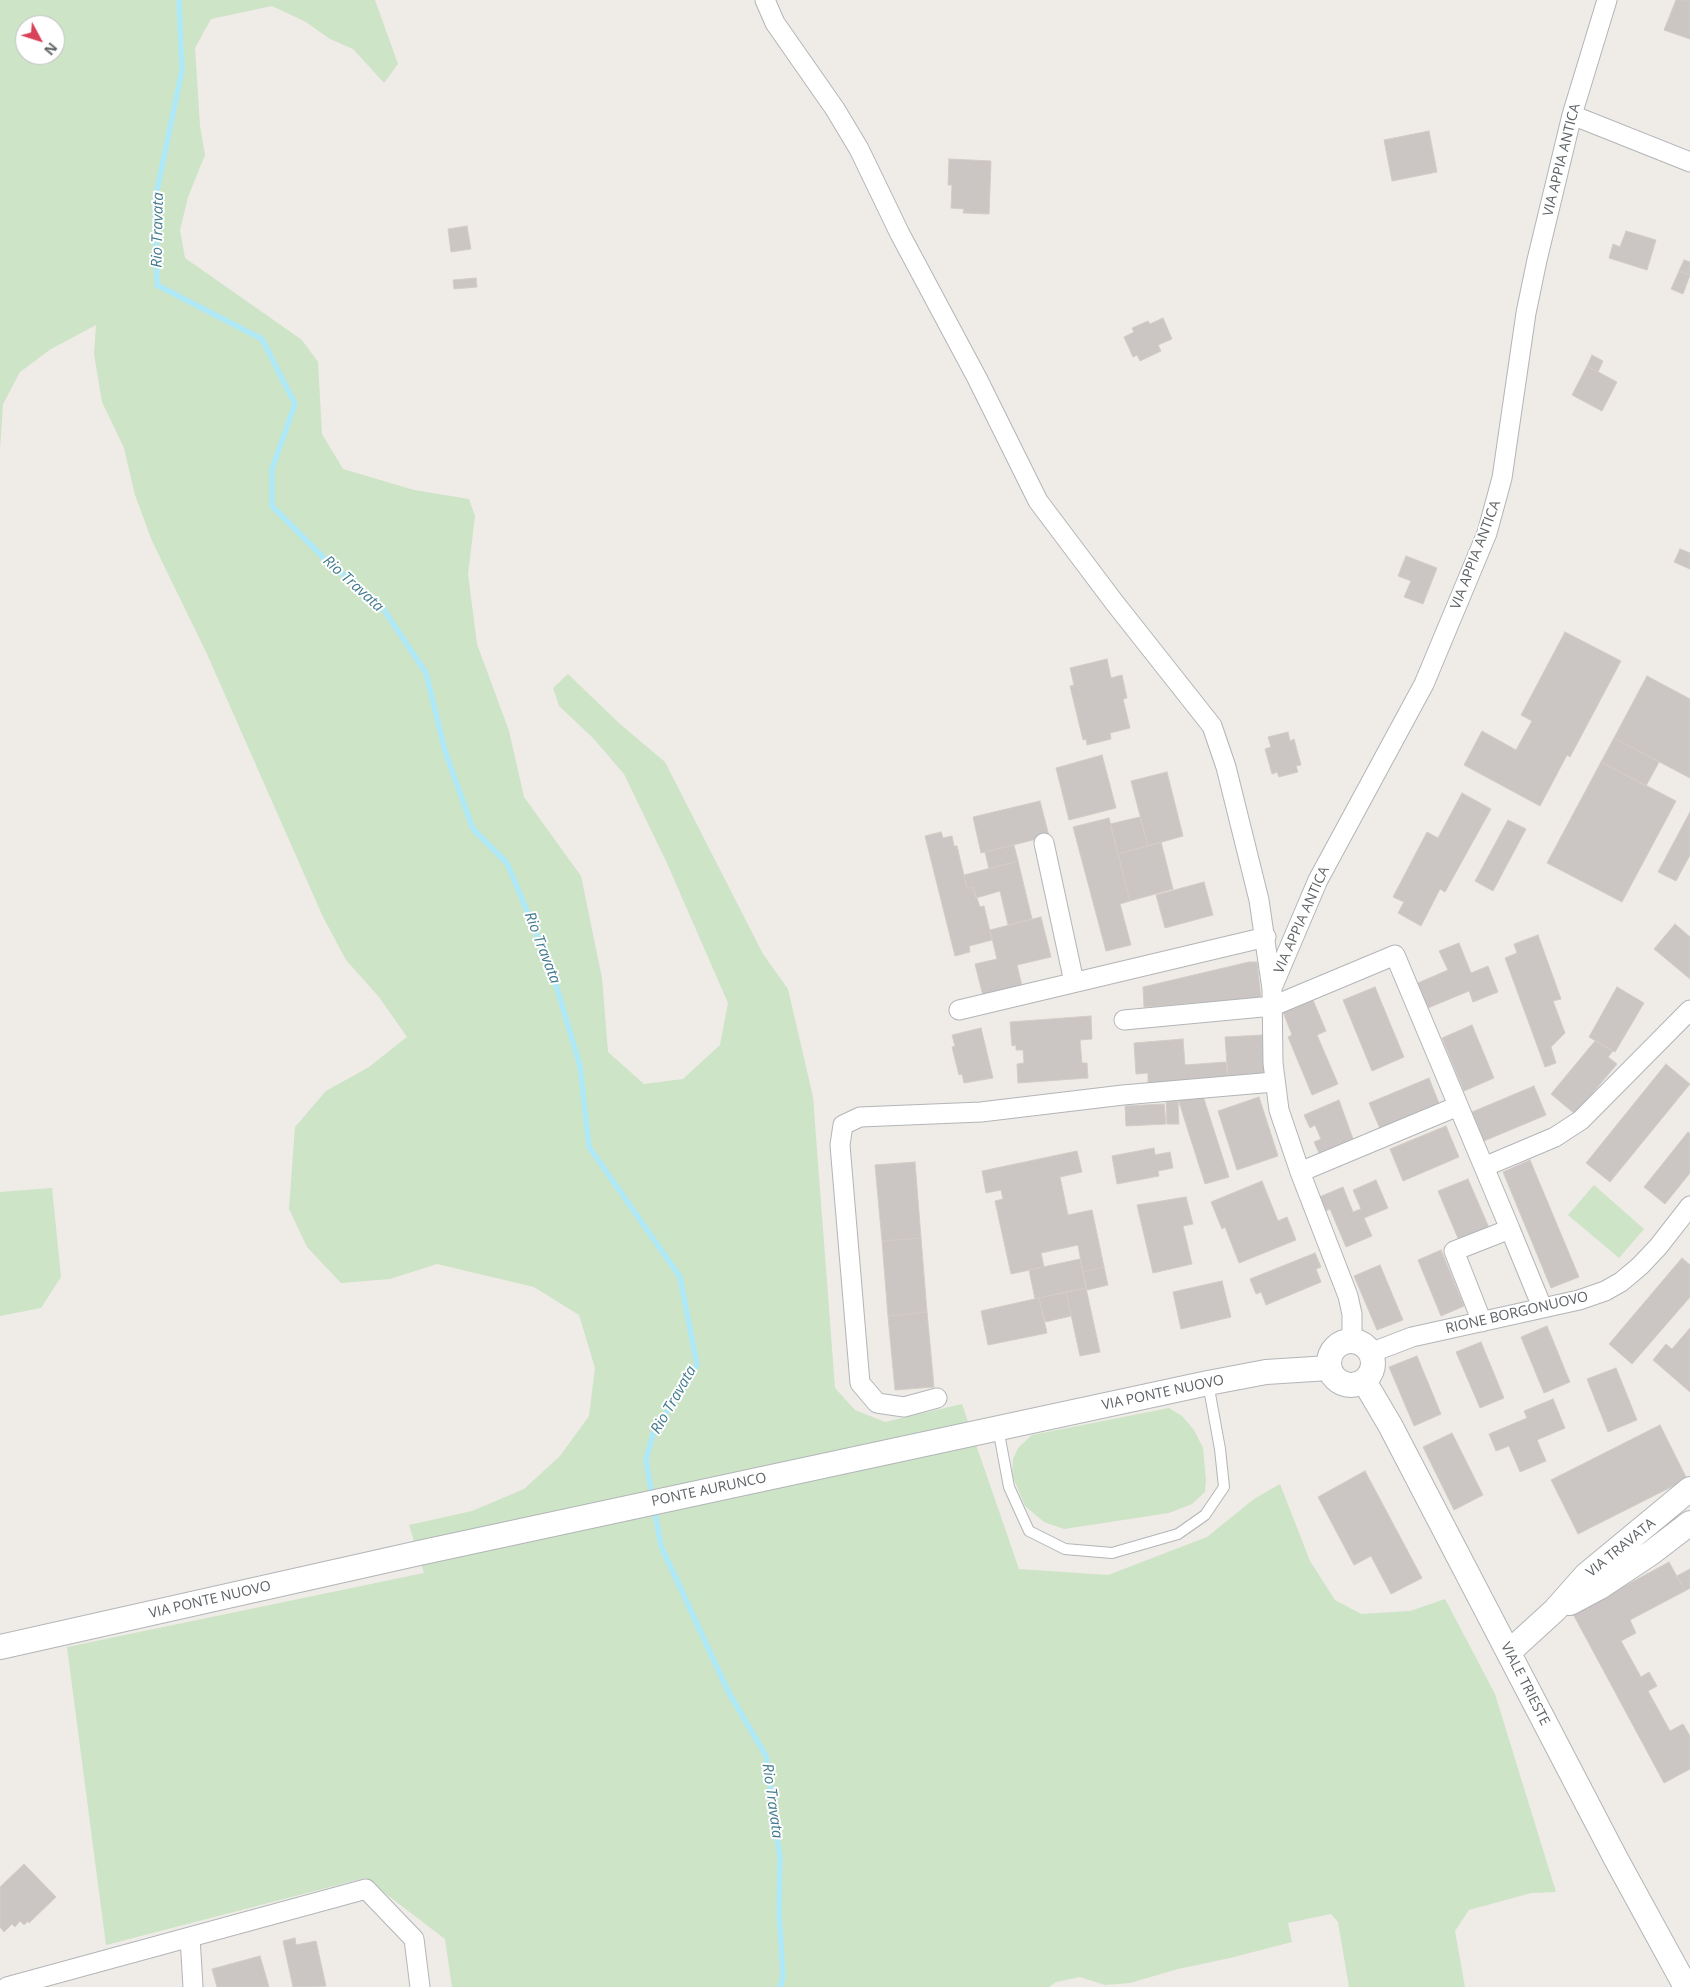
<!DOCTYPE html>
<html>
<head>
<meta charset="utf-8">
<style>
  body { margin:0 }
  #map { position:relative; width:1690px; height:1987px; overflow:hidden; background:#efebe7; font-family:"Open Sans",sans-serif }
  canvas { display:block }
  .north { position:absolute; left:15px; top:15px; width:50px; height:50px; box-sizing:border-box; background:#fff; border:1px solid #bfc1c2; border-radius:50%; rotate:130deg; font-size:14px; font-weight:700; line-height:20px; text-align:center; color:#5e6366 }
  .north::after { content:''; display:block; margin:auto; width:18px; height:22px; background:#d9435a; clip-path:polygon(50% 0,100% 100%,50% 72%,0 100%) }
</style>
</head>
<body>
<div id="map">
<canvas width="1690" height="1987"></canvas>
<div class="north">N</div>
</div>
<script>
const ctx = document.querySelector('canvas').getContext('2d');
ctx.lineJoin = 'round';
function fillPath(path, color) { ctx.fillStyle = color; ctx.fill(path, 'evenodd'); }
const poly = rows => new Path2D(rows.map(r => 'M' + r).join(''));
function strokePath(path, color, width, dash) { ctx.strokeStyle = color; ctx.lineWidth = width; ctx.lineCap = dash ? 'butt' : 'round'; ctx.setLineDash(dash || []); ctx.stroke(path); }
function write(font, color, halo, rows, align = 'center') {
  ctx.font = font + ' "Open Sans",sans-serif'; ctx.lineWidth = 4; ctx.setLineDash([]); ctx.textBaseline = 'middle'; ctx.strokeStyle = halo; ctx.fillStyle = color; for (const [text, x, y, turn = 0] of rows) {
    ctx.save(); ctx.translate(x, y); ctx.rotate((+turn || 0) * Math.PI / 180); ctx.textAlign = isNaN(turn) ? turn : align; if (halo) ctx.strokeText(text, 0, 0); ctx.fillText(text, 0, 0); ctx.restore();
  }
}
fillPath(poly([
  [0,0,375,0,398,64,384,83,353,49,330,39,306,22,272,6,211,19,195,48,200,126,205,155,188,197,180,230,185,258,302,340,318,362,322,434,343,469,414,490,469,499,475,516,468,574,477,644,509,731,524,797,581,876,602,978,608,1052,644,1084,683,1079,720,1045,728,1003,666,861,624,774,593,738,559,706,553,688,568,674,620,724,665,762,763,954,788,989,813,1097,835,1388,855,1410,885,1422,962,1404,1019,1569,1108,1575,1207,1537,1254,1499,1280,1484,1310,1561,1335,1600,1361,1614,1410,1611,1445,1599,1495,1694,1556,1892,1531,1893,1469,1910,1455,1931,1465,1987,1349,1987,1338,1922,1331,1914,1288,1923,1292,1942,1230,1958,1178,1969,1130,1983,1105,1985,1080,1977,1056,1982,1049,1987,452,1987,445,1939,365,1878,106,1945,67,1647,424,1573,409,1525,472,1511,524,1489,560,1456,589,1416,595,1368,579,1315,534,1287,437,1264,390,1279,341,1283,307,1247,289,1209,295,1127,326,1091,369,1067,407,1037,379,997,346,960,323,917,207,654,152,541,135,495,124,448,102,402,94,354,96,325,51,349,20,372,3,404,0,450],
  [25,25,55,25,55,55,25,55],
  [1594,1185,1644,1229,1619,1258,1568,1215],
  [52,1188,61,1277,41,1308,0,1316,0,1192],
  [1169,1408,1182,1416,1194,1430,1203,1448,1206,1480,1205,1492,1192,1504,1169,1513,1064,1529,1044,1522,1025,1506,1012,1475,1013,1459,1018,1448,1032,1435]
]), '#cde4c6');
strokePath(poly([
  [179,0,182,70,155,200,157,285,262,339,295,404,272,469,272,506,326,560,382,607,426,673,445,751,473,829,507,863,552,971,580,1066,589,1147,680,1277,697,1365,653,1434,646,1460,652,1497],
  [654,1507,661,1546,728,1691,766,1756,780,1858,779,1912,783,1977,780,1987]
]), '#afe9f7', 5.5);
const building = poly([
  [1676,0,1690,0,1690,39,1664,30,1676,0],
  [1429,131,1437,172,1392,181,1384,140,1429,131],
  [949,159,991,161,989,214,963,213,964,209,951,208,952,185,948,185,949,159],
  [467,226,471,249,451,252,448,229,467,226],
  [1626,231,1656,240,1647,270,1609,258,1613,244,1620,247,1626,231],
  [1684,260,1690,262,1690,275,1679,271,1684,260],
  [1679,271,1690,275,1683,294,1671,289,1679,271],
  [476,278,477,287,454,289,453,280,476,278],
  [1163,318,1172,339,1158,345,1161,351,1140,361,1137,355,1133,357,1124,337,1134,332,1132,328,1148,321,1150,324,1163,318],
  [1592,355,1603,361,1598,372,1587,366,1592,355],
  [1587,366,1617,382,1602,411,1572,395,1587,366],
  [1680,549,1690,553,1690,569,1674,562,1680,549],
  [1406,556,1437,568,1423,604,1404,597,1411,581,1398,576,1406,556],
  [1565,632,1621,661,1570,757,1567,755,1540,806,1464,765,1482,731,1516,750,1532,721,1521,715,1565,632],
  [1107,659,1111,678,1122,675,1127,698,1123,699,1130,728,1110,733,1111,739,1087,745,1086,739,1083,740,1070,686,1074,685,1070,668,1107,659],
  [1647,676,1690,699,1690,778,1614,738,1647,676],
  [1288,732,1290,741,1294,739,1301,765,1296,766,1298,772,1279,777,1277,772,1272,774,1265,749,1271,747,1268,737,1288,732],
  [1614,738,1659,762,1646,786,1601,762,1614,738],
  [1102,755,1116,808,1069,820,1056,768,1102,755],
  [1601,762,1676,801,1622,902,1547,863,1601,762],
  [1167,772,1183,836,1148,846,1131,781,1167,772],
  [1462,793,1491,809,1445,892,1440,889,1421,926,1398,913,1404,902,1393,897,1427,832,1438,838,1462,793],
  [1040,801,1049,836,981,853,973,817,1040,801],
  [1690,812,1690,855,1676,881,1658,872,1690,812],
  [1140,817,1148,846,1118,854,1110,824,1140,817],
  [1109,818,1130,901,1120,904,1131,945,1106,951,1073,827,1109,818],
  [1508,820,1526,829,1493,891,1475,881,1508,820],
  [941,832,943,838,952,836,954,846,957,846,967,888,973,887,980,907,984,906,992,940,969,946,970,952,955,956,925,836,941,832],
  [1161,842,1173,889,1130,901,1118,854,1161,842],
  [1014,845,1018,861,989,869,985,852,1014,845],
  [1018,861,1032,919,1008,925,1000,891,976,898,973,887,967,888,964,875,1018,861],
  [1204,882,1213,915,1165,928,1156,895,1204,882],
  [1041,917,1051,957,1017,965,1023,990,984,1000,975,964,997,959,990,930,1041,917],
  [1675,924,1690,937,1690,979,1654,949,1675,924],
  [1538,935,1561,999,1553,1001,1565,1033,1551,1047,1556,1063,1545,1067,1505,958,1517,953,1514,944,1538,935],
  [1459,943,1471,973,1488,966,1498,992,1473,1002,1469,991,1428,1008,1418,983,1448,970,1439,951,1459,943],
  [1249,962,1257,962,1261,998,1144,1007,1143,987,1249,962],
  [1375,987,1404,1057,1372,1071,1343,1000,1375,987],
  [1617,987,1644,1003,1615,1052,1589,1037,1617,987],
  [1313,1000,1326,1031,1317,1035,1338,1084,1312,1095,1288,1037,1292,1035,1283,1012,1313,1000],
  [1091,1016,1092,1039,1080,1040,1082,1063,1087,1063,1088,1078,1018,1083,1017,1064,1024,1063,1023,1050,1016,1050,1016,1045,1012,1046,1010,1022,1091,1016],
  [1472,1025,1494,1078,1464,1091,1442,1038,1472,1025],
  [981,1028,993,1078,964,1083,962,1074,959,1075,952,1047,955,1046,952,1035,981,1028],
  [1263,1035,1265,1075,1228,1078,1225,1037,1263,1035],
  [1183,1039,1185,1065,1226,1062,1228,1078,1148,1084,1148,1073,1136,1074,1134,1043,1183,1039],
  [1595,1041,1613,1051,1608,1057,1617,1064,1575,1114,1551,1094,1595,1041],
  [1666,1064,1690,1084,1610,1182,1586,1163,1666,1064],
  [1429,1078,1440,1106,1381,1131,1369,1103,1429,1078],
  [1534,1086,1546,1115,1484,1141,1472,1112,1534,1086],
  [1203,1096,1229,1177,1205,1184,1178,1099,1203,1096],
  [1259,1097,1278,1156,1237,1170,1218,1111,1259,1097],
  [1339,1100,1353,1139,1319,1153,1314,1142,1321,1139,1315,1125,1310,1128,1304,1115,1339,1100],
  [1166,1101,1178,1101,1179,1124,1167,1124,1166,1101],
  [1164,1104,1166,1124,1126,1126,1125,1106,1164,1104],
  [1446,1126,1459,1157,1403,1181,1390,1149,1446,1126],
  [1688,1132,1690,1134,1690,1173,1665,1204,1644,1187,1688,1132],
  [1154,1148,1155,1155,1170,1152,1173,1168,1158,1171,1159,1176,1117,1184,1112,1156,1154,1148],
  [1077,1151,1082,1172,1060,1177,1068,1215,1092,1210,1104,1267,1083,1272,1078,1245,1041,1253,1044,1267,1011,1274,995,1201,1003,1199,1001,1190,986,1193,982,1171,1077,1151],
  [1530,1160,1579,1277,1551,1288,1503,1172,1530,1160],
  [915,1162,921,1238,882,1241,875,1165,915,1162],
  [1468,1179,1490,1230,1460,1243,1438,1191,1468,1179],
  [1376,1180,1388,1208,1364,1218,1372,1236,1346,1247,1330,1209,1323,1212,1317,1198,1343,1187,1353,1212,1361,1209,1353,1190,1376,1180],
  [1262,1181,1278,1221,1287,1217,1296,1240,1239,1263,1225,1227,1222,1229,1211,1202,1262,1181],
  [1186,1197,1193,1224,1183,1226,1192,1264,1153,1273,1137,1205,1186,1197],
  [921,1238,927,1312,888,1316,882,1241,921,1238],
  [1441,1250,1464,1306,1441,1316,1418,1260,1441,1250],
  [1315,1253,1321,1267,1316,1269,1321,1282,1266,1305,1261,1292,1256,1294,1250,1279,1315,1253],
  [1682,1258,1690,1265,1690,1297,1632,1364,1609,1344,1682,1258],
  [1080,1259,1086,1288,1035,1299,1029,1270,1080,1259],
  [1380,1265,1403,1320,1377,1330,1354,1276,1380,1265],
  [1104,1267,1108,1285,1087,1290,1083,1272,1104,1267],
  [1222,1281,1231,1317,1181,1329,1173,1292,1222,1281],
  [1086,1288,1100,1352,1080,1356,1066,1292,1086,1288],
  [1066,1292,1071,1316,1045,1322,1039,1298,1066,1292],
  [1039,1298,1047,1333,988,1345,981,1311,1039,1298],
  [927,1312,934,1387,895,1390,888,1316,927,1312],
  [1547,1326,1570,1382,1544,1393,1521,1337,1547,1326],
  [1690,1328,1690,1392,1653,1360,1666,1344,1672,1349,1690,1328],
  [1481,1342,1504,1398,1480,1408,1456,1352,1481,1342],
  [1417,1356,1441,1414,1414,1426,1389,1367,1417,1356],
  [1616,1368,1637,1420,1608,1432,1587,1379,1616,1368],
  [1553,1399,1565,1428,1537,1440,1546,1461,1520,1472,1509,1446,1496,1451,1489,1434,1527,1418,1524,1411,1553,1399],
  [1660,1425,1687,1479,1578,1534,1551,1480,1660,1425],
  [1452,1433,1483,1495,1454,1510,1423,1447,1452,1433],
  [1365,1471,1422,1578,1391,1594,1371,1556,1354,1565,1318,1497,1365,1471],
  [1669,1562,1685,1591,1630,1620,1636,1633,1621,1641,1641,1677,1649,1672,1657,1686,1648,1691,1670,1731,1683,1724,1690,1736,1690,1769,1664,1783,1573,1614,1669,1562],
  [1690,1569,1690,1588,1685,1591,1677,1576,1690,1569],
  [24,1864,56,1897,29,1923,28,1921,24,1925,20,1921,15,1927,12,1924,4,1932,0,1927,0,1887,24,1864],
  [295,1938,296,1945,316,1941,326,1986,293,1987,283,1941,295,1938],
  [260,1956,269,1987,217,1987,212,1969,260,1956]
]);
fillPath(building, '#cbc6c3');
strokePath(building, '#d3ccc6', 1);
const service = poly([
  [998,1428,1009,1487,1029,1531,1065,1549,1112,1553,1178,1534,1205,1515,1224,1487,1220,1449,1208,1383]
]);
const minor = poly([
  [765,0,775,23,835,109,859,149,900,234,977,378,1038,501,1114,602,1212,726,1226,767,1259,900,1272,989,1273,1063,1279,1110,1300,1172,1348,1296,1352,1314,1352,1341],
  [1572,115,1690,162],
  [1044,843,1074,982],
  [1272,988,1318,880,1424,684,1487,533,1502,478,1526,313,1537,260,1572,115,1607,0],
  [959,1010,1266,937],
  [1124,1020,1273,1006,1395,955,1510,1229],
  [1484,1167,1555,1137,1581,1120,1690,1010],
  [1300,1172,1458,1106],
  [1482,1322,1454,1251,1510,1229,1542,1307],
  [1370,1353,1412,1337,1579,1300,1605,1291,1621,1282,1640,1266,1658,1247,1690,1206],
  [937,1398,904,1407,877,1403,860,1383,840,1145,843,1125,860,1117,981,1112,1123,1095,1274,1082],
  [190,1937,193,1987],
  [7,1987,366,1889,414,1939,420,1987]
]);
const tertiary = poly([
  '1329 1363a22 22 0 1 1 44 0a22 22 0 1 1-44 0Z',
  [1364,1381,1390,1425,1616,1859,1686,1987],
  [1570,1603,1600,1587,1651,1553,1690,1523],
  [0,1647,419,1553,1208,1383,1266,1372,1329,1368],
  [1509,1652,1555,1610,1586,1575,1690,1489]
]);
strokePath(service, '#b2b5b8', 12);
strokePath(minor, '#b2b5b8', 21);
strokePath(tertiary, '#b2b5b8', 26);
strokePath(service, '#fff', 10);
strokePath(minor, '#fff', 19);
strokePath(tertiary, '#fff', 24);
write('14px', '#5e6366', '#fff', [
  ["VIA APPIA ANTICA",1562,160,-76],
  ["VIA APPIA ANTICA",1476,555,-69],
  ["VIA APPIA ANTICA",1302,920,-66],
  ["RIONE BORGONUOVO",1517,1313,-13],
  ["VIA PONTE NUOVO",1163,1393,-12],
  ["PONTE AURUNCO",709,1490,-12],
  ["VIA TRAVATA",1621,1548,-39],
  ["VIA PONTE NUOVO",210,1600,-13],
  ["VIALE TRIESTE",1525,1684,63]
]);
write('italic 15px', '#427a8f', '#fff', [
  ["Rio Travata",158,230,-89],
  ["Rio Travata",353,584,42],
  ["Rio Travata",542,948,69],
  ["Rio Travata",674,1400,-60],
  ["Rio Travata",772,1801,82]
]);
</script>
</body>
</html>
